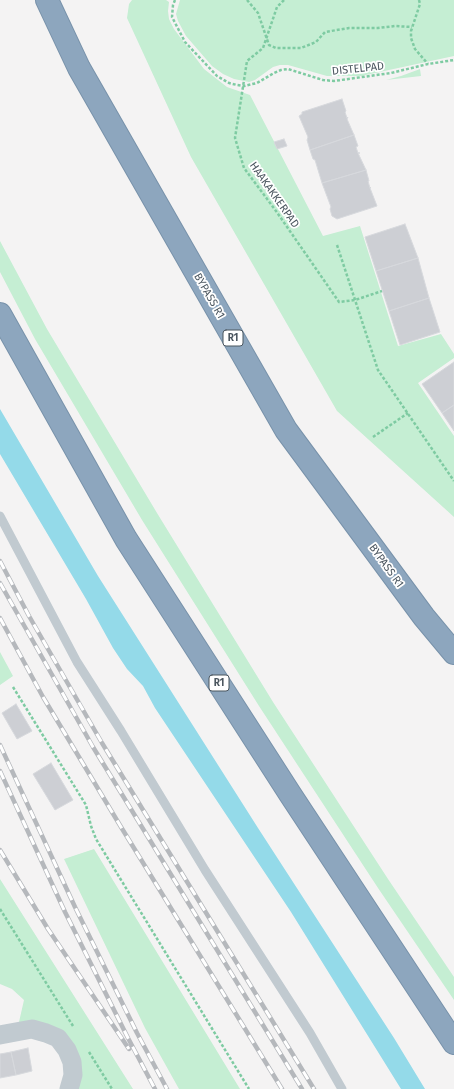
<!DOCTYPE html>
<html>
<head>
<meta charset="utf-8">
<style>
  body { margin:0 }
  canvas { display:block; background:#f4f3f3 }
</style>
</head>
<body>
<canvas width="454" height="1089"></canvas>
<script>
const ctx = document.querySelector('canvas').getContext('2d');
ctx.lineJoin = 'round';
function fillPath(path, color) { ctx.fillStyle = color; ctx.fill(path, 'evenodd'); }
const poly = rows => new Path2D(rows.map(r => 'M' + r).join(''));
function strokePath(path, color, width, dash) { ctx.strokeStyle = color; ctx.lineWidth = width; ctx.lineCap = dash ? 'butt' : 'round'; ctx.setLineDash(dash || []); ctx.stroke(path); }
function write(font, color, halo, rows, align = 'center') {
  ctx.font = font + ' "Fira Sans",sans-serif'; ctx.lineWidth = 3.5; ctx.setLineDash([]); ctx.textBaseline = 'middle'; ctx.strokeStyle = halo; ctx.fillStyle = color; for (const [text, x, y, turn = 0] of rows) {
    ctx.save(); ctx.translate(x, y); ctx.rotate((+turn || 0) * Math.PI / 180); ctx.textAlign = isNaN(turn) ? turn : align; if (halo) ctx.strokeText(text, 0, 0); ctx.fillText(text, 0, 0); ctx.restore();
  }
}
fillPath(poly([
  [132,0,166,0,169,2,168,11,169,19,174,29,204,69,227,87,250,95,323,236,360,226,398,346,441,334,454,354,454,358,418,383,454,436,454,517,337,411,191,157,127,18,129,4],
  [180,0,454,0,454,56,361,76,327,76,288,65,280,65,273,67,255,80,249,82,234,79,223,74,212,66,186,36,178,21,176,14],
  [420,69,421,76,386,80,401,76],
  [0,241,47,329,157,513,273,702,388,879,454,977,454,1000,378,888,259,706,142,520,35,339,0,272],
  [0,652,13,676,0,685],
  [94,849,240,1089,179,1089,145,1028,64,859],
  [0,879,133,1089,74,1089,77,1068,30,1025,19,1022,24,1000,12,989,0,984]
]), '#c5eed3');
fillPath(poly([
  [0,409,98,576,258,828,394,1038,425,1089,401,1089,291,912,155,708,143,686,127,669,113,648,86,599,0,454]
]), '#94dae9');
const building = poly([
  [342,99,346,111,345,112,347,118,348,117,347,119,354,135,310,150,307,140,308,137,299,116,302,114,302,112,342,99],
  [354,135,358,146,356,147,358,153,360,153,358,153,366,170,322,183,315,160,313,159,310,150,354,135],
  [284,139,287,146,277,149,274,142,284,139],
  [366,170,369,181,368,181,370,188,371,187,370,188,377,206,337,219,332,216,330,209,331,207,322,183,366,170],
  [405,224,418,258,376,271,365,237,405,224],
  [418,258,429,298,389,311,376,271,418,258],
  [429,298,440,332,400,345,389,311,429,298],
  [454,362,454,405,442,413,422,384,454,362],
  [454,405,454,431,442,413,454,405],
  [16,704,32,731,17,739,2,713,16,704],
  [51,763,73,800,55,810,33,774,51,763],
  [28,1048,32,1071,16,1075,11,1052,28,1048],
  [11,1052,16,1075,0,1078,0,1054,11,1052]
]);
fillPath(building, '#cdcfd4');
strokePath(building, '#d7d9dd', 1);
const motorway = poly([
  [47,0,79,68,286,430,424,617,454,653],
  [0,314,126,539,290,794,454,1043]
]);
strokePath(motorway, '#7892aa', 24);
strokePath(poly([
  [175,0,173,5,172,17,185,42,217,76,229,83,237,85,244,86,257,83,274,73,281,70,288,69,323,80,334,81,391,73,428,64,454,60],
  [247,0,258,13,269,45,276,48,301,48,316,42,325,32,349,28,378,28,395,26,412,27],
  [284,0,277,7,263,48,247,61,235,138,244,168,276,211,339,302,355,300,382,291],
  [419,0,420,4,411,31,411,38,415,49,428,64],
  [337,245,378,370,454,481],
  [373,437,408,413],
  [13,687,86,805,91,826,96,839,249,1089],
  [0,909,73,1026],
  [89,1052,112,1089]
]), '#7ecba2', 2.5, [3, 2]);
strokePath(poly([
  [0,516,77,662,121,731,205,870,310,1033,342,1089]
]), '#c1cad0', 9);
strokePath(poly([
  [0,1035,32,1029,46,1033,58,1038,67,1050,72,1062,73,1075,69,1089]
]), '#c1cad0', 19);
strokePath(motorway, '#8da6be', 22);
const rail = poly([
  [0,561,29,616,102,743,314,1089],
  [0,583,93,747,302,1089],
  [0,618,43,697,121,827,282,1089],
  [0,745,75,907,137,1033,167,1089],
  [0,771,65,912,128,1038,155,1089],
  [0,850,48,929,129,1049]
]);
strokePath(rail, '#b5b8bc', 4.5);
strokePath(rail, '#fff', 3, [9]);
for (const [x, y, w] of [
  [233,338,20],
  [219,683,20]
]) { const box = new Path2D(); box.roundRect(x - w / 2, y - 8, w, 16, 3); ctx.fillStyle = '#fff'; ctx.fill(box); strokePath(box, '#4b565f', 1); }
write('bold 10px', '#4b565f', null, [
  ["R1",233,338],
  ["R1",219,683]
]);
write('11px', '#4b565f', '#fff', [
  ["DISTELPAD",358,69,-6],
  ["HAAKAKKERPAD",274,195,55],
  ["BYPASS R1",209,296,60],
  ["BYPASS R1",386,566,54]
]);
</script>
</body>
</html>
